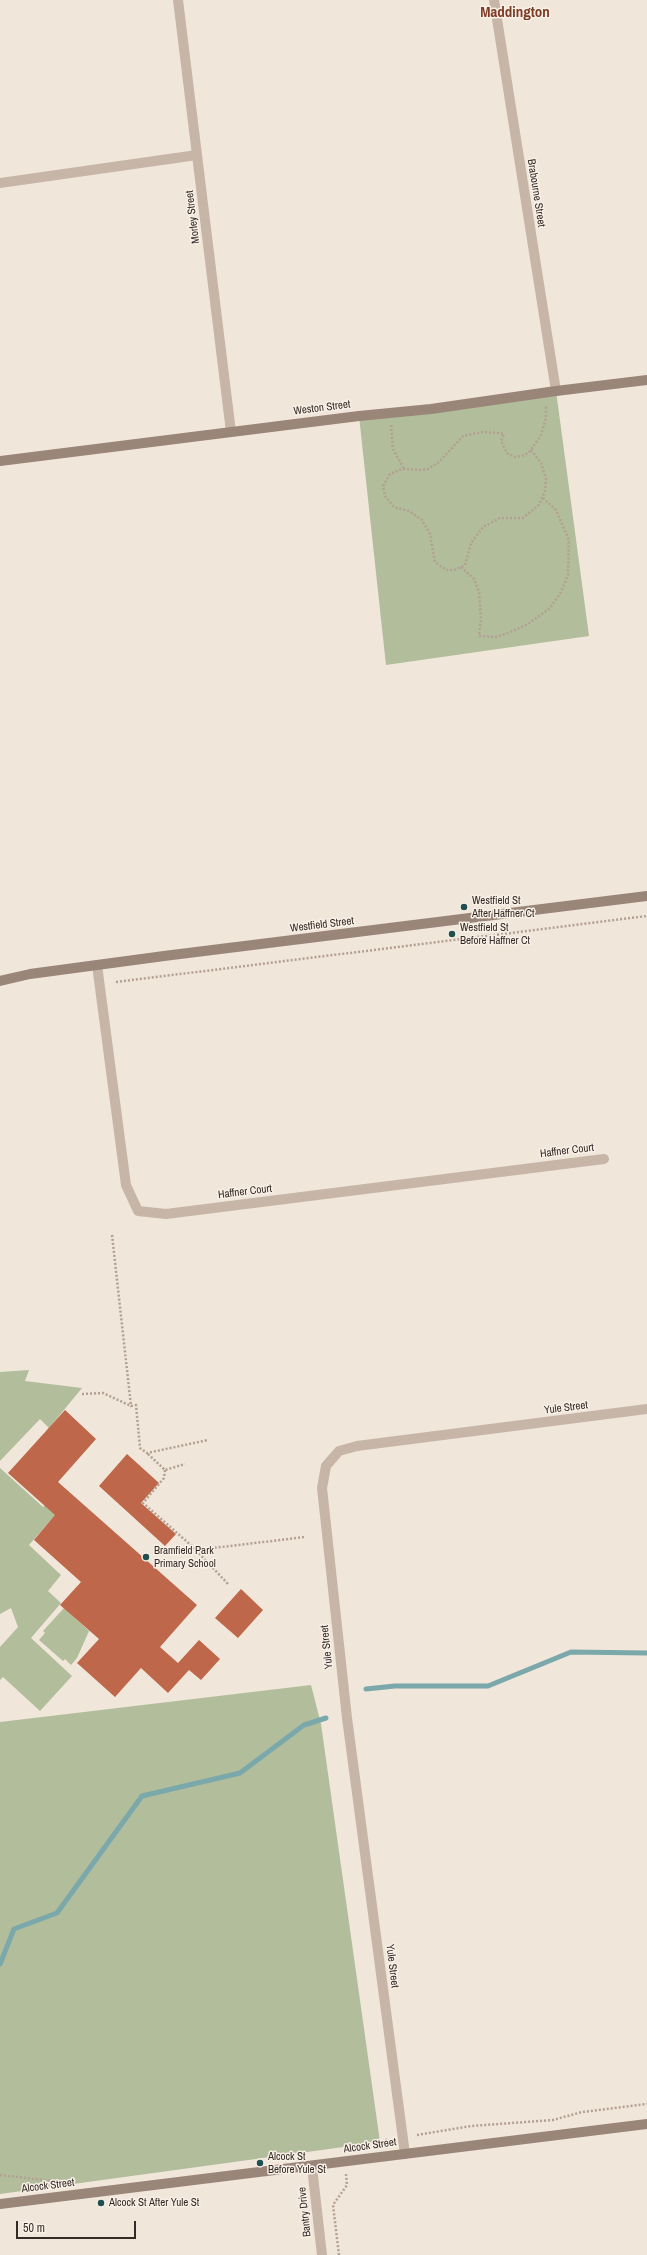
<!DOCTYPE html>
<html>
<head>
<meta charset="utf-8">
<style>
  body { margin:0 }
  #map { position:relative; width:647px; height:2255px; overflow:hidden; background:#f0e6da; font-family:"Archivo Narrow",sans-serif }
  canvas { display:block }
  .scale { position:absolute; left:16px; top:2221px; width:120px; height:18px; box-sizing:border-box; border:2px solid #342b27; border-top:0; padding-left:5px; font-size:12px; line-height:14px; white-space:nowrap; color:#342b27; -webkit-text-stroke:3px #f8f0e6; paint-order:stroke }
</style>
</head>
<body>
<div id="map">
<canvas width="647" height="2255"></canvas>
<div class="scale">50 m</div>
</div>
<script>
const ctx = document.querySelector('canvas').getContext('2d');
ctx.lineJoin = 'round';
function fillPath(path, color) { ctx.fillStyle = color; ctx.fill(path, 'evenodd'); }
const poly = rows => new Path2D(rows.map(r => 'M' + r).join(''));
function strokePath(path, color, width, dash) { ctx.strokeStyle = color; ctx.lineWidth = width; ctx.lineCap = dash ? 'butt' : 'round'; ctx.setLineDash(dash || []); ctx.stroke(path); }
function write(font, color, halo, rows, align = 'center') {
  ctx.font = font + ' "Archivo Narrow",sans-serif'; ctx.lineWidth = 3; ctx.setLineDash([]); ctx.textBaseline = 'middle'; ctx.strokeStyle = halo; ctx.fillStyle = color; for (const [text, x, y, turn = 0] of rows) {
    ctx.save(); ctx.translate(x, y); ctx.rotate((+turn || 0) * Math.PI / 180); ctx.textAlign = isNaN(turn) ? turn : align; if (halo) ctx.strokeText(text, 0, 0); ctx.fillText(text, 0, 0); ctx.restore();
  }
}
fillPath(poly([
  [556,391,589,636,386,665,359,416],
  [29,1370,25,1381,82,1388,49,1428,40,1419,0,1461,0,1372],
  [0,1468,43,1507,55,1495,65,1504,29,1545,61,1575,48,1591,61,1603,31,1638,72,1676,40,1711,3,1677,0,1680,0,1647,18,1627,11,1608,0,1614],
  [64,1608,89,1631,77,1658,71,1665,65,1659,63,1661,39,1640,45,1633,43,1631],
  [311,1685,321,1724,380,2142,0,2194,0,1722]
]), '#b2bd9b');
strokePath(poly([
  [366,1689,395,1686,488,1686,571,1652,647,1653],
  [0,1964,14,1929,57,1913,142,1796,240,1773,304,1725,326,1718]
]), '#7ba8ab', 5);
fillPath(poly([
  [65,1410,96,1439,58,1482,197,1605,160,1647,178,1663,199,1640,220,1659,201,1680,189,1670,168,1693,141,1668,115,1697,77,1663,99,1639,60,1605,81,1582,34,1540,55,1515,8,1473],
  [127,1454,159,1483,141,1503,176,1534,165,1546,99,1486],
  [241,1589,263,1610,238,1638,215,1618]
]), '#be674a');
strokePath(poly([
  [391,425,393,449,404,469],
  [531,450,541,463,546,479,545,491,539,505,523,518,500,518,483,527,471,543,465,565,454,570,446,570,435,562,430,534,422,520,409,511,394,507,385,496,383,486,390,474,402,469,421,470,428,469,439,462,463,436,482,432,499,433,504,434,501,441,507,453,515,457,525,455,530,451,541,435,546,418,546,406],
  [461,567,474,579,479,592,481,619,479,636,496,637,508,633,528,624,549,609,560,594,568,575,569,540,556,510,543,498],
  [116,982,647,916],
  [112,1235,131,1406,136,1405,140,1448,147,1453,208,1440],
  [82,1394,103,1393,131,1406],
  [148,1454,165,1470,185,1464],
  [165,1470,164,1478,143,1503,193,1547,229,1585],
  [163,1554,305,1537],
  [417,2135,471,2126,553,2120,582,2112,647,2104],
  [378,2143,389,2139],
  [0,2175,61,2182],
  [339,2255,333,2205,347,2185,346,2174]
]), '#b2a092', 2.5, [2, 2]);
strokePath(poly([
  [178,0,231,432],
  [494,0,556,391],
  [0,183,197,155],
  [97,965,126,1185,138,1211,166,1214,604,1159],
  [405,2154,347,1718,322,1488,326,1466,339,1451,357,1446,647,1409],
  [312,2167,322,2255]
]), '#c7b6a7', 10);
strokePath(poly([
  [0,461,359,416,431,409,556,391,647,380],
  [0,981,30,974,164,956,647,896],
  [0,2204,647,2124]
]), '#9a8579', 10);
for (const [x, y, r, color] of [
  [464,907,4,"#204f52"],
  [452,934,4,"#204f52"],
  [146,1557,4,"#204f52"],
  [260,2163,4,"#204f52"],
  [101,2203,4,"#204f52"]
]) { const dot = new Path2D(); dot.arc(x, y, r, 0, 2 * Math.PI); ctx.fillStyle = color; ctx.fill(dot); strokePath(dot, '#f8f0e6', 1.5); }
write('11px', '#342b27', '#f8f0e6', [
  ["Brabourne Street",536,193,81],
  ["Morley Street",193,217,-97],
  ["Weston Street",322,408,-7],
  ["Westfield Street",322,925,-7],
  ["Haffner Court",567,1151,-7],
  ["Haffner Court",245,1192,-7],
  ["Yule Street",566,1408,-7],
  ["Yule Street",327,1647,-96],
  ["Yule Street",392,1966,83],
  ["Alcock Street",370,2146,-8],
  ["Alcock Street",48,2186,-7],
  ["Bantry Drive",305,2212,-96]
]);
write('11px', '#342b27', '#f8f0e6', [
  ["Westfield St",472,901],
  ["After Haffner Ct",472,914],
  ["Westfield St",460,928],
  ["Before Haffner Ct",460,941],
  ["Bramfield Park",154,1551],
  ["Primary School",154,1564],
  ["Alcock St",268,2157],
  ["Before Yule St",268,2170],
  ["Alcock St After Yule St",109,2203]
], 'left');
write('bold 15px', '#7d3b26', '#f8f0e6', [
  ["Maddington",515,13]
]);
</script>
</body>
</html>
